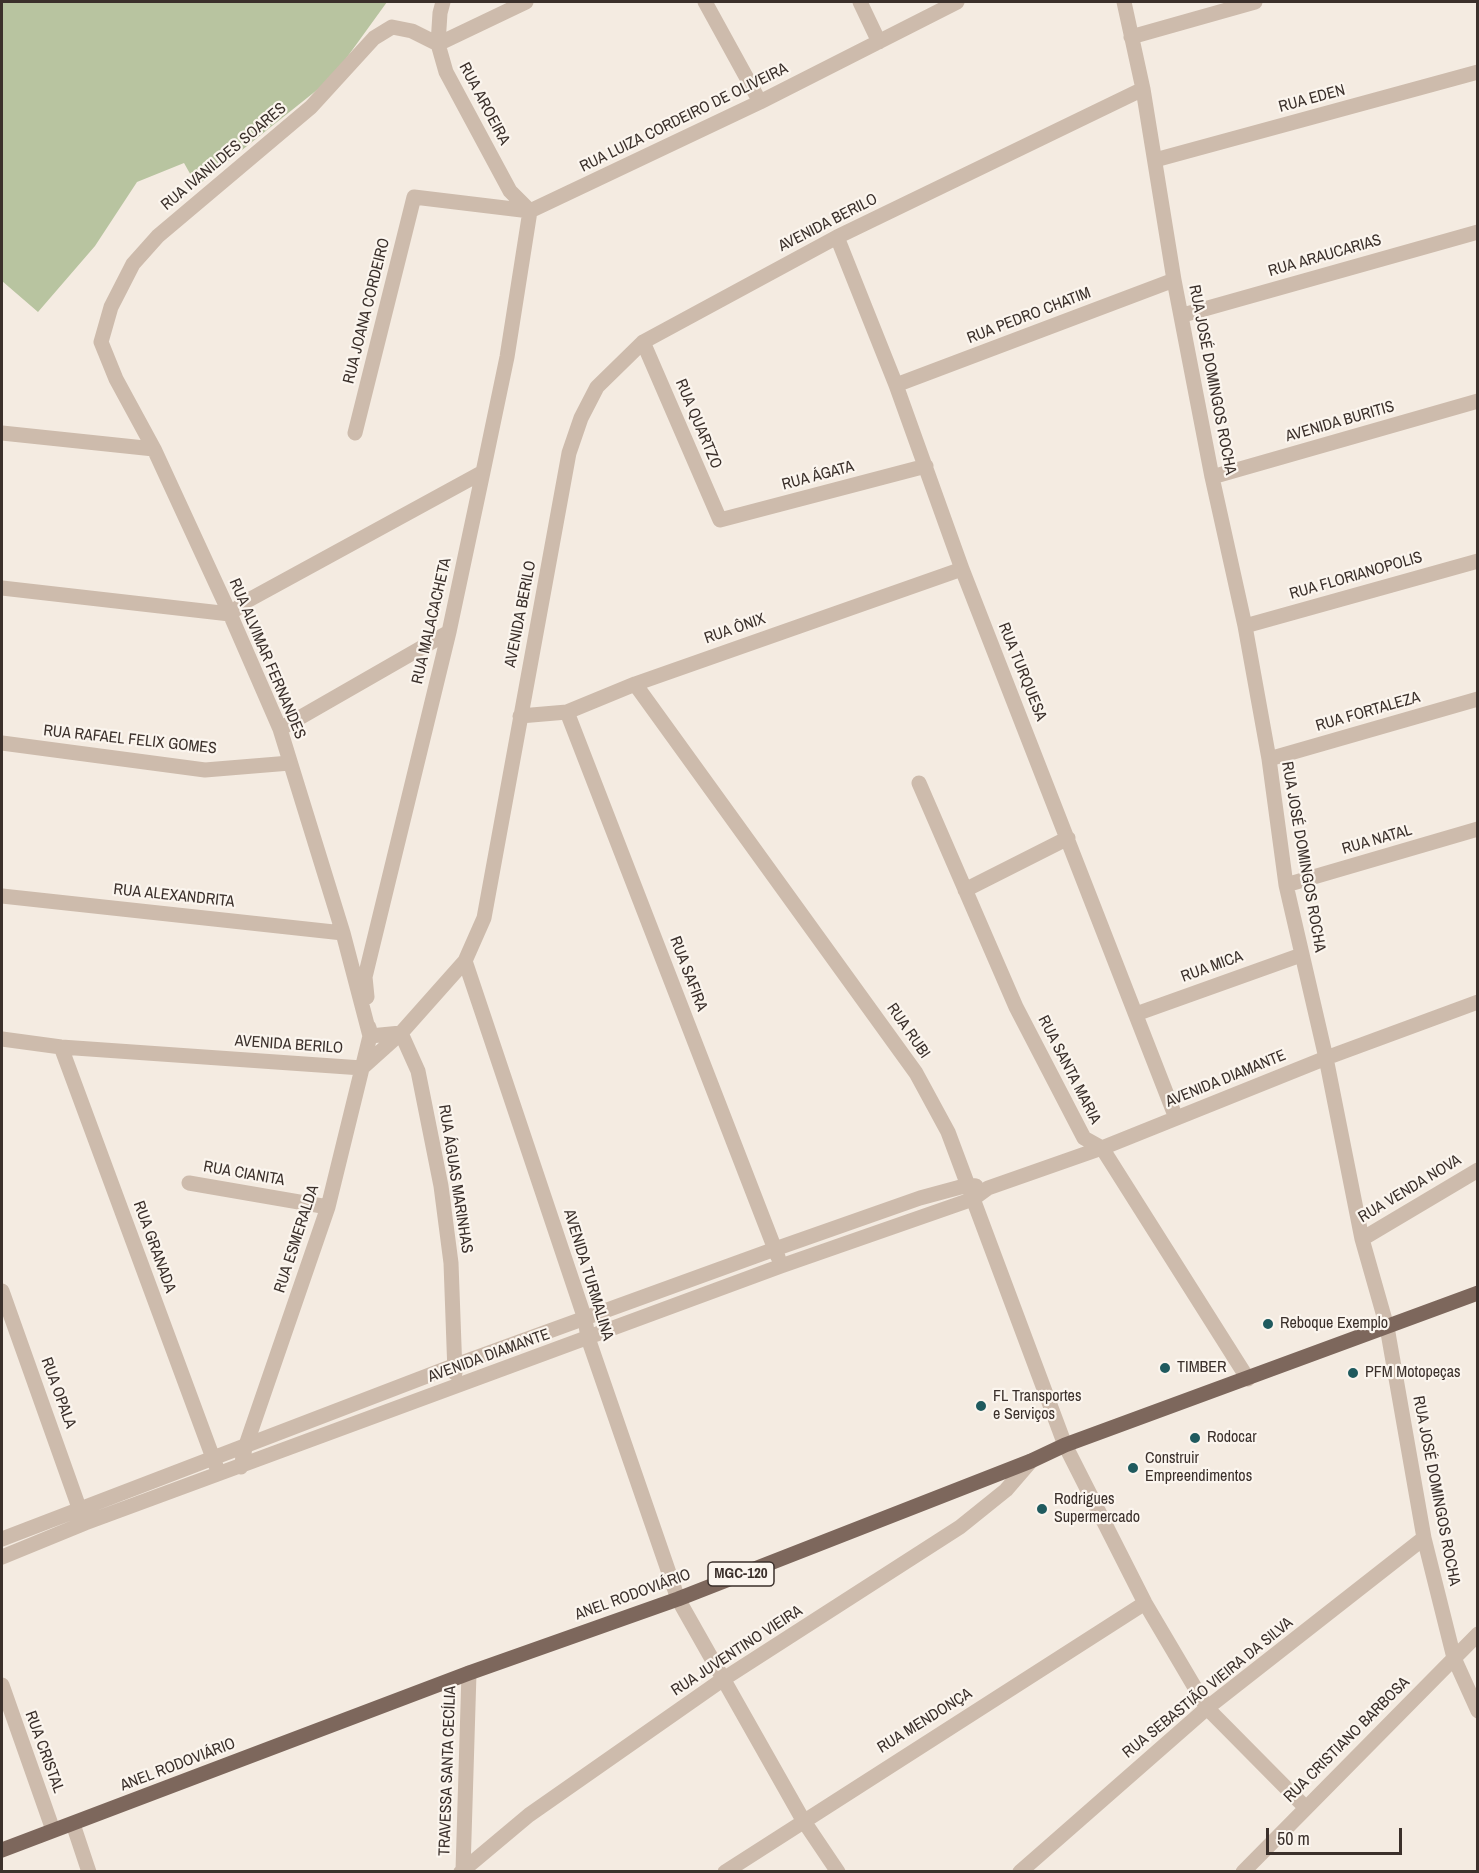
<!DOCTYPE html>
<html>
<head>
<meta charset="utf-8">
<style>
  body { margin:0 }
  #map { position:relative; width:1479px; height:1873px; overflow:hidden; background:#f4ebe1; font-family:"Archivo Narrow",sans-serif }
  canvas { display:block }
  .frame { position:absolute; inset:0; border:3px solid #3b302b; pointer-events:none }
  .scale { position:absolute; left:1266px; top:1828px; width:136px; height:27px; box-sizing:border-box; border:3px solid #3b302b; border-top:0; padding-left:8px; font-size:18px; line-height:21px; white-space:nowrap; color:#3b302b; -webkit-text-stroke:4px #fbf5ee; paint-order:stroke }
</style>
</head>
<body>
<div id="map">
<canvas width="1479" height="1873"></canvas>
<div class="frame"></div>
<div class="scale">50 m</div>
</div>
<script>
const ctx = document.querySelector('canvas').getContext('2d');
ctx.lineJoin = 'round';
function fillPath(path, color) { ctx.fillStyle = color; ctx.fill(path, 'evenodd'); }
const poly = rows => new Path2D(rows.map(r => 'M' + r).join(''));
function strokePath(path, color, width, dash) { ctx.strokeStyle = color; ctx.lineWidth = width; ctx.lineCap = dash ? 'butt' : 'round'; ctx.setLineDash(dash || []); ctx.stroke(path); }
function write(font, color, halo, rows, align = 'center') {
  ctx.font = font + ' "Archivo Narrow",sans-serif'; ctx.lineWidth = 4.5; ctx.setLineDash([]); ctx.textBaseline = 'middle'; ctx.strokeStyle = halo; ctx.fillStyle = color; for (const [text, x, y, turn = 0] of rows) {
    ctx.save(); ctx.translate(x, y); ctx.rotate((+turn || 0) * Math.PI / 180); ctx.textAlign = isNaN(turn) ? turn : align; if (halo) ctx.strokeText(text, 0, 0); ctx.fillText(text, 0, 0); ctx.restore();
  }
}
fillPath(poly([
  [2,2,387,2,332,78,197,186,184,163,137,182,95,246,38,312,2,281]
]), '#b8c4a0');
strokePath(poly([
  [443,2,440,13,438,44,446,72,510,191,530,211],
  [705,2,760,102],
  [860,2,879,42],
  [1124,2,1143,89,1174,280,1212,477,1245,626,1269,759,1286,885,1326,1058,1362,1239,1387,1327,1424,1538,1454,1658,1478,1711],
  [1131,37,1255,2],
  [1155,160,1478,72],
  [837,237,896,385,962,569,1176,1118],
  [1183,315,1478,232],
  [643,342,720,520,926,466],
  [896,385,1174,280],
  [2,433,154,449],
  [355,433,414,197,530,211,760,102,957,2],
  [1212,477,1478,401],
  [2,588,230,614,245,602,483,472],
  [1245,626,1478,561],
  [635,684,916,1073,948,1132,1065,1445,1145,1603,1207,1708,1306,1808],
  [567,712,778,1257],
  [520,716,567,712,635,684,962,569],
  [280,729,449,632],
  [2,743,205,770,290,763],
  [1269,759,1478,699],
  [919,783,1016,1007,1084,1138,1102,1148,1248,1379],
  [1286,885,1478,829],
  [965,890,1068,838],
  [2,896,343,933],
  [465,961,585,1319,588,1338,678,1599,803,1820,838,1872],
  [367,997,365,977,449,632,483,472,507,357,530,211],
  [1136,1014,1301,955],
  [370,1036,343,933,280,729,230,614,154,449,116,379,101,342,111,307,133,264,158,236,311,107,374,38,392,27,412,31,438,44,526,2],
  [370,1036,401,1033,418,1071,441,1186,451,1263,455,1373],
  [2,1039,61,1047,362,1068,401,1033,465,961,484,918,569,453,581,418,597,387,643,342,837,237,1143,89],
  [61,1047,216,1466],
  [189,1183,328,1207],
  [1362,1239,1478,1170],
  [2,1291,82,1516],
  [241,1467,245,1448,328,1207,370,1036,369,1027],
  [2,1539,453,1366,775,1249,920,1198,968,1185,976,1186],
  [2,1557,85,1523,781,1266,973,1199,988,1188,1102,1148,1326,1058,1478,1002],
  [2,1685,53,1830],
  [73,1824,89,1872],
  [463,1870,469,1673],
  [461,1872,529,1815,722,1680,960,1527,1006,1490,1031,1461],
  [725,1872,1145,1603],
  [1020,1872,1207,1708,1424,1538],
  [1243,1872,1478,1634]
]), '#cdbbac', 15);
strokePath(poly([
  [2,1850,469,1673,678,1599,1031,1461,1065,1445,1478,1293]
]), '#7d675c', 15);
for (const [x, y, r, color] of [
  [1268,1324,6,"#1f5a5e"],
  [1165,1368,6,"#1f5a5e"],
  [1353,1373,6,"#1f5a5e"],
  [981,1406,6,"#1f5a5e"],
  [1195,1438,6,"#1f5a5e"],
  [1133,1468,6,"#1f5a5e"],
  [1042,1509,6,"#1f5a5e"]
]) { const dot = new Path2D(); dot.arc(x, y, r, 0, 2 * Math.PI); ctx.fillStyle = color; ctx.fill(dot); strokePath(dot, '#fbf5ee', 2); }
for (const [x, y, w] of [
  [741,1574,66]
]) { const box = new Path2D(); box.roundRect(x - w / 2, y - 12, w, 24, 4.5); ctx.fillStyle = '#fbf5ee'; ctx.fill(box); strokePath(box, '#3b302b', 1.5); }
write('bold 15px', '#3b302b', null, [
  ["MGC-120",741,1574]
]);
write('16px', '#3b302b', '#fbf5ee', [
  ["RUA EDEN",1312,99,-15],
  ["RUA AROEIRA",484,104,62],
  ["RUA LUIZA CORDEIRO DE OLIVEIRA",684,118,-26],
  ["RUA IVANILDES SOARES",224,157,-40],
  ["AVENIDA BERILO",828,223,-27],
  ["RUA ARAUCARIAS",1325,256,-16],
  ["RUA JOANA CORDEIRO",367,311,-76],
  ["RUA PEDRO CHATIM",1029,316,-21],
  ["RUA JOSÉ DOMINGOS ROCHA",1212,380,79],
  ["AVENIDA BURITIS",1340,422,-16],
  ["RUA QUARTZO",698,424,67],
  ["RUA ÁGATA",818,476,-15],
  ["RUA FLORIANOPOLIS",1356,576,-16],
  ["AVENIDA BERILO",521,614,-79],
  ["RUA MALACACHETA",432,621,-77],
  ["RUA ÔNIX",735,629,-19],
  ["RUA ALVIMAR FERNANDES",267,659,67],
  ["RUA TURQUESA",1022,672,68],
  ["RUA FORTALEZA",1368,712,-16],
  ["RUA RAFAEL FELIX GOMES",130,740,6],
  ["RUA NATAL",1377,840,-16],
  ["RUA JOSÉ DOMINGOS ROCHA",1303,857,80],
  ["RUA ALEXANDRITA",174,896,6],
  ["RUA MICA",1212,967,-20],
  ["RUA SAFIRA",688,974,69],
  ["RUA RUBI",908,1031,55],
  ["AVENIDA BERILO",289,1045,4],
  ["RUA SANTA MARIA",1069,1070,63],
  ["AVENIDA DIAMANTE",1226,1079,-22],
  ["RUA CIANITA",244,1174,10],
  ["RUA ÁGUAS MARINHAS",455,1179,81],
  ["RUA VENDA NOVA",1410,1189,-31],
  ["RUA ESMERALDA",297,1239,-72],
  ["RUA GRANADA",154,1247,70],
  ["AVENIDA TURMALINA",588,1275,73],
  ["AVENIDA DIAMANTE",489,1356,-20],
  ["RUA OPALA",58,1393,70],
  ["RUA JOSÉ DOMINGOS ROCHA",1436,1491,79],
  ["ANEL RODOVIÁRIO",633,1595,-20],
  ["RUA JUVENTINO VIEIRA",737,1651,-33],
  ["RUA SEBASTIÃO VIEIRA DA SILVA",1208,1688,-39],
  ["RUA MENDONÇA",925,1721,-32],
  ["RUA CRISTIANO BARBOSA",1347,1740,-45],
  ["RUA CRISTAL",44,1752,70],
  ["ANEL RODOVIÁRIO",178,1765,-21],
  ["TRAVESSA SANTA CECÍLIA",448,1771,-88]
]);
write('16px', '#3b302b', '#fbf5ee', [
  ["Reboque Exemplo",1280,1324],
  ["TIMBER",1177,1368],
  ["PFM Motopeças",1365,1373],
  ["FL Transportes",993,1397],
  ["e Serviços",993,1415],
  ["Rodocar",1207,1438],
  ["Construir",1145,1459],
  ["Empreendimentos",1145,1477],
  ["Rodrigues",1054,1500],
  ["Supermercado",1054,1518]
], 'left');
</script>
</body>
</html>
